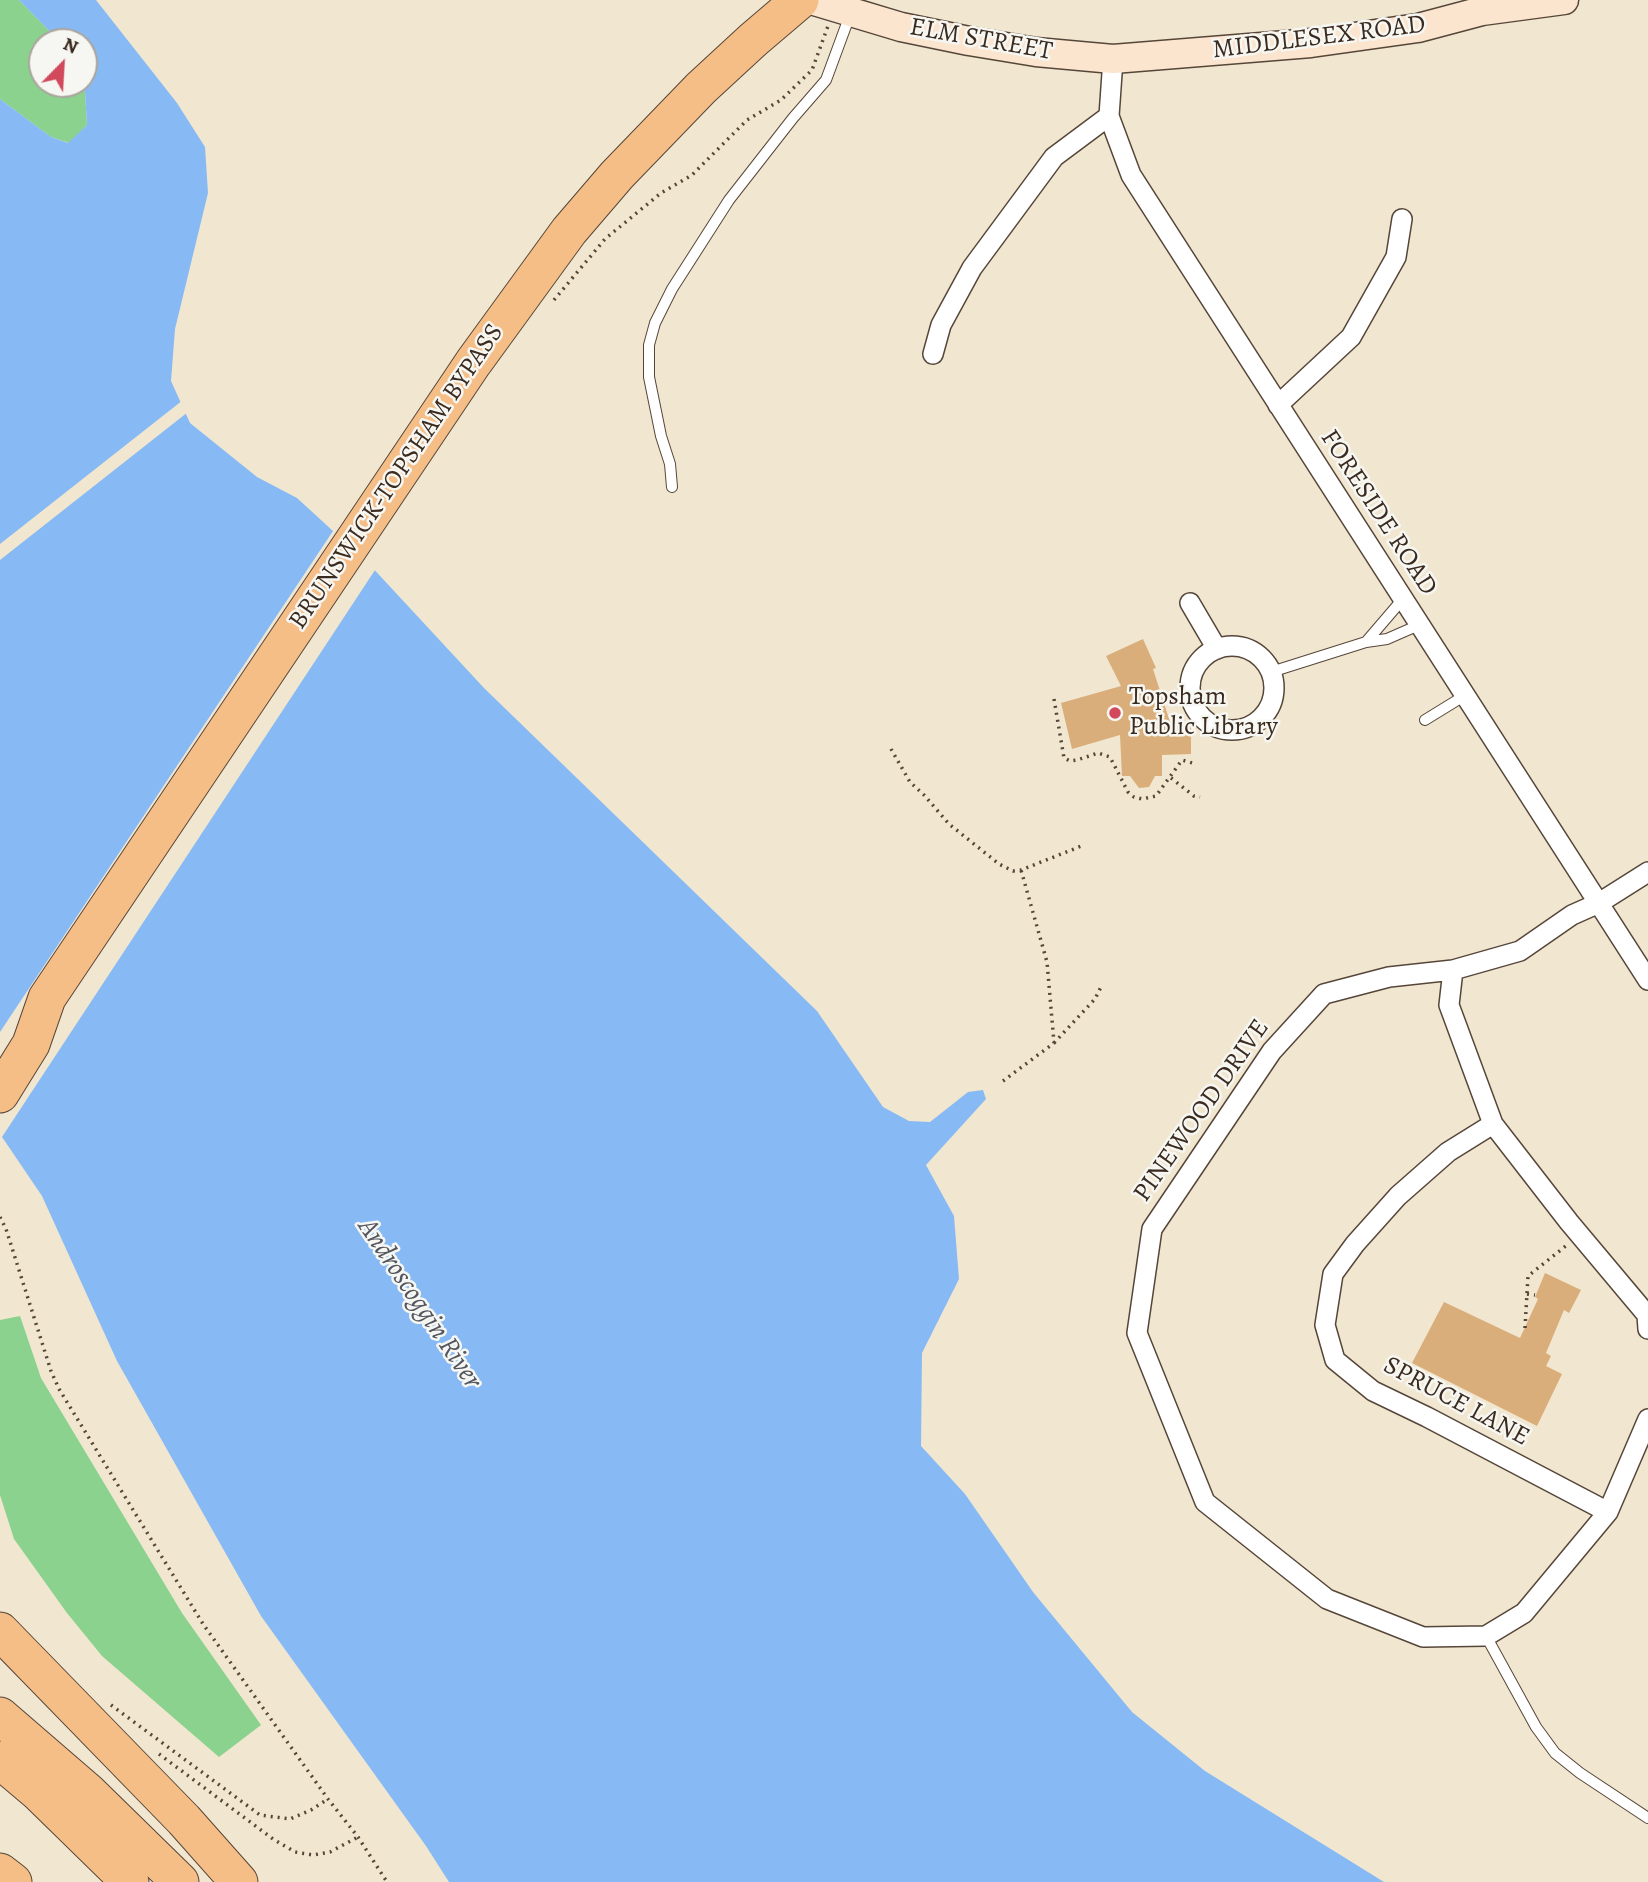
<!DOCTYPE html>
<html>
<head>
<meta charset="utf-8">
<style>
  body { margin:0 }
  #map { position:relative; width:1648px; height:1882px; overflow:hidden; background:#f1e6d0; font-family:Alegreya,serif }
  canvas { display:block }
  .north { position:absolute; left:28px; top:28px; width:70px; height:70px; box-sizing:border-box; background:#f6f6f2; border:2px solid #aba49d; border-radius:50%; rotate:24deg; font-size:19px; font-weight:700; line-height:28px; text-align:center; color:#3b2a1e }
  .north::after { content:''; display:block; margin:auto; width:24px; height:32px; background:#d1495b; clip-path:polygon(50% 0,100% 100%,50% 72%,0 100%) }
</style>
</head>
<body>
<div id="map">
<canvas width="1648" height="1882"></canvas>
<div class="north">N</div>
</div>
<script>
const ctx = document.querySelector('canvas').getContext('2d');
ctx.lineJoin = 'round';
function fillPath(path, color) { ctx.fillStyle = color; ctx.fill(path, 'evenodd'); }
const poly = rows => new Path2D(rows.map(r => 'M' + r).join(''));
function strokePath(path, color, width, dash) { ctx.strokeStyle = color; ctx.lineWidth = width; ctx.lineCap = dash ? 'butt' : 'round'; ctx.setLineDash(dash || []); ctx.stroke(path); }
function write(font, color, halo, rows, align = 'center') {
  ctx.font = font + ' Alegreya,serif'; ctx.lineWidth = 5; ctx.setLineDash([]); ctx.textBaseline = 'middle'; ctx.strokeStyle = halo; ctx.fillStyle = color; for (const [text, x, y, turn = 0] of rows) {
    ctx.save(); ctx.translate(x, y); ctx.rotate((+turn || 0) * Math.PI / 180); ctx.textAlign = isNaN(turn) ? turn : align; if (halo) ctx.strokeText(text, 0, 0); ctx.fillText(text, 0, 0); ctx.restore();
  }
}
fillPath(poly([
  [0,0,19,0,60,42,42,42,42,84,81,84,85,92,87,125,69,143,51,137,0,99],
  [20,1316,41,1378,182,1613,261,1725,219,1757,102,1656,67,1613,14,1539,0,1495,0,1320]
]), '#8ad28d');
fillPath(poly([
  [19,0,96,0,177,103,205,147,208,193,175,329,171,381,190,423,257,477,297,498,369,564,484,688,817,1011,883,1107,909,1121,930,1122,968,1092,983,1090,986,1099,926,1165,954,1216,959,1279,922,1353,921,1446,965,1494,1033,1592,1132,1712,1205,1771,1384,1882,449,1882,426,1846,261,1616,117,1361,42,1196,0,1134,0,99,51,137,68,143,87,125,85,92,81,84,84,84,84,42,60,42]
]), '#87baf4');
fillPath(poly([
  [183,400,188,412,0,560,0,544],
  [335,528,377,567,0,1140,0,1032]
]), '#f1e6d0');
fillPath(poly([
  [1143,639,1156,668,1153,669,1170,722,1191,724,1191,754,1162,755,1162,776,1155,776,1149,787,1139,788,1130,776,1122,776,1120,735,1072,749,1061,703,1121,686,1106,656],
  [1545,1273,1581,1290,1569,1313,1564,1310,1546,1353,1551,1356,1546,1366,1562,1374,1537,1426,1412,1363,1444,1302,1520,1338,1538,1299,1535,1297]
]), '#daae7a');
const lane = poly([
  [672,487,670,464,661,436,649,377,649,345,655,323,672,289,729,200,793,118,826,80,850,15],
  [1366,642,1402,600],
  [1271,672,1366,642,1387,639,1419,625],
  [1425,720,1464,696],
  [1486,1636,1536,1727,1555,1753,1580,1773,1648,1818]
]);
const street = poly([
  [1113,59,1109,116,1131,175,1648,980],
  [933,354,941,325,972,268,1054,157,1109,116],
  [1278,405,1351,337,1396,257,1402,219],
  [1190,603,1217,649],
  '1190 688a42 42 0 1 1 84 0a42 42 0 1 1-84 0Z',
  [1648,872,1599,903,1572,915,1520,951,1453,970,1389,977,1324,994,1272,1051,1152,1229,1137,1333,1205,1502,1327,1599,1423,1637,1486,1636,1524,1613,1608,1512,1648,1419],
  [1453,970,1449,1005,1493,1124,1569,1222,1647,1315,1648,1329],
  [1493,1124,1448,1152,1398,1196,1355,1244,1333,1274,1325,1325,1335,1360,1373,1391,1427,1417,1608,1512]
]);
const secondary = poly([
  [811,0,901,27,969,41,1036,52,1113,59,1311,43,1418,28,1482,11,1564,0]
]);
const highway = poly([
  [0,1094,31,1044,47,998,473,363,569,231,617,175,701,88,753,40,800,0],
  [0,1631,184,1820,239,1882],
  [0,1716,88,1792,180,1882],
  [0,1760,38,1792,130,1882],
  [0,1872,13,1882]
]);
strokePath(lane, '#564639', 12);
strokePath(street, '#564639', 22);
strokePath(secondary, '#564639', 31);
strokePath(highway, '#564639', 39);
strokePath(poly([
  [554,300,605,239,661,193,692,175,747,120,781,100,812,70,828,26],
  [1054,699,1064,758,1070,761,1077,760,1098,753,1110,757,1128,792,1134,797,1142,799,1156,796,1182,760,1196,764],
  [891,749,910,782,924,795,949,824,999,864,1013,871,1021,870,1084,845],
  [1171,778,1194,796,1200,797],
  [1054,1043,1095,999,1101,987],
  [1003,1081,1054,1043,1047,962,1021,870],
  [0,1217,6,1229,51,1371,59,1389,203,1624,328,1799,358,1837,387,1882],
  [1527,1294,1535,1295],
  [1525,1328,1528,1276,1567,1245],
  [111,1705,260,1815,290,1819,311,1810,328,1799],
  [159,1754,273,1839,295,1852,313,1855,330,1852,358,1837]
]), '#564639', 3.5, [2, 5]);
strokePath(lane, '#fff', 10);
strokePath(street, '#fff', 19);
strokePath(secondary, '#fbe5cf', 28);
strokePath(highway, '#f6be87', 37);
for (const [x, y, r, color] of [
  [1115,713,7,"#d1495b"]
]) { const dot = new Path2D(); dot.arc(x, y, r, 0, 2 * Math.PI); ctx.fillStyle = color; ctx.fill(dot); strokePath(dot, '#f6f6f2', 2.5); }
write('26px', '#3b2a1e', '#f6f6f2', [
  ["MIDDLESEX ROAD",1319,38,-7],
  ["ELM STREET",981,40,10],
  ["BRUNSWICK-TOPSHAM BYPASS",397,477,-56],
  ["FORESIDE ROAD",1378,513,57],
  ["PINEWOOD DRIVE",1202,1111,-55],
  ["SPRUCE LANE",1456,1402,28]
]);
write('26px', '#3b2a1e', '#f6f6f2', [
  ["Topsham",1129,698],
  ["Public Library",1129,728]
], 'left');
write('italic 28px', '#52555e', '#f6f6f2', [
  ["Androscoggin River",419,1304,56]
]);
</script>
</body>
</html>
